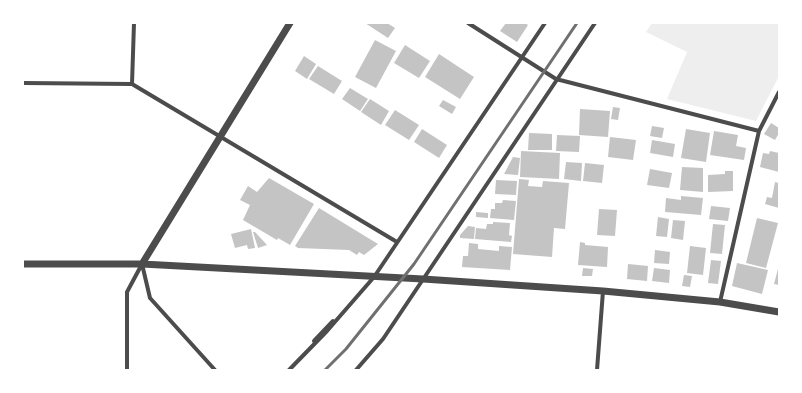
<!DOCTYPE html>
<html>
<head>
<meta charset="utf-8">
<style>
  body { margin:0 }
  #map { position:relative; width:802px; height:393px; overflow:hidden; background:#fff; font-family:"Titillium Web",sans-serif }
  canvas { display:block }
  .frame { position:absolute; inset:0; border:24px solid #fff; pointer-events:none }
</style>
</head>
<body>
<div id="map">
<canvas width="802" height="393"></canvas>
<div class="frame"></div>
</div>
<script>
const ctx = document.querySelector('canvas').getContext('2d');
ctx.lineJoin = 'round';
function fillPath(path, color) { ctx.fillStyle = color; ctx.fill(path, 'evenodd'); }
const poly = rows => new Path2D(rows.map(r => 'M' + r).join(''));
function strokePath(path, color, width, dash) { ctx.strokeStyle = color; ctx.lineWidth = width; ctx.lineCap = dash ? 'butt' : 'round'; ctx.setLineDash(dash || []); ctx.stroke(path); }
fillPath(poly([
  [652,23,779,23,779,76,756,121,667,99,687,52,646,32]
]), '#eee');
fillPath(poly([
  [365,23,387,23,395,28,388,38],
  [506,23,525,23,528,25,517,42,500,31],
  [375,40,396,51,376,88,355,77],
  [405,45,430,61,419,78,394,63],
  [439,54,474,77,460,99,425,77],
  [304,56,316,64,307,79,295,71],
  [318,66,342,81,334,94,309,79],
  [350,88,368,99,360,111,342,99],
  [370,99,389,111,381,125,361,112],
  [443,100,456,107,452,114,439,106],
  [613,107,620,108,618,120,611,119],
  [580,109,610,111,608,137,579,135],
  [395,110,419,125,409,140,385,125],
  [771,123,779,128,779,133,775,140,764,134],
  [652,126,664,128,662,138,650,136],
  [422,129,447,145,439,158,414,142],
  [686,129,710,133,706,162,681,158],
  [714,131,738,135,736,146,746,148,744,160,710,155],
  [529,133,552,134,552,150,528,150],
  [557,135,580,136,579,152,556,151],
  [610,137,636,140,633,160,608,157],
  [652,140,675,144,673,157,650,153],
  [521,151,560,153,559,179,520,177],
  [770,151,779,153,779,172,760,167,763,153,769,154],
  [513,157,520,158,518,175,504,174],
  [566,162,582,163,581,181,564,179],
  [585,163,604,165,602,183,583,181],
  [682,167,703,168,703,192,680,190],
  [650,169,672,173,669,188,647,185],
  [725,171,733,171,733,191,708,192,708,175,725,174],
  [269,178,314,204,290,245,278,238,277,240,243,220,250,205,240,200,248,186,257,192],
  [519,179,529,180,528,186,542,187,543,181,569,183,565,229,554,228,552,257,513,254],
  [496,180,517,181,516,195,495,194],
  [775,182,779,183,779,208,765,204,767,197,772,198],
  [681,196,703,198,701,215,665,212,666,198,681,200],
  [503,200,516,201,514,220,490,218,491,209,495,209,495,203,502,203],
  [711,206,730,208,728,221,709,219],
  [319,208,378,244,364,255,359,252,357,255,349,250,298,248,295,246],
  [599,209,617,210,615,236,597,235],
  [476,212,488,213,488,218,476,217],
  [658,217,669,219,667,237,656,236],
  [757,218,778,223,766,268,746,263],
  [673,220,685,221,683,240,671,238],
  [493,222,510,223,509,235,512,236,511,242,475,239,476,228,486,229,487,224,493,224],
  [713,224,725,225,722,254,710,253],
  [468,226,475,227,474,239,460,238,460,235],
  [251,229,255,248,248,249,247,245,235,248,231,234],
  [253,232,255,232,267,245,258,248],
  [580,242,585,243,585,245,608,247,607,267,578,265],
  [469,243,478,244,478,249,499,251,499,246,512,247,510,270,462,267,463,256,468,256],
  [690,246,706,248,703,275,687,273],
  [655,250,670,252,669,264,654,263],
  [711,260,721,261,718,284,708,283],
  [737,263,768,270,762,294,732,286],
  [628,264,648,266,647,281,627,279],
  [779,265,779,285,774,284],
  [583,268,593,269,592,276,582,276],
  [654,268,670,270,669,283,652,281],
  [684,275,692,276,690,287,682,286]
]), '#c4c4c4');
strokePath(poly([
  [468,23,556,79,759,131],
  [23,83,132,84,397,242],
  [132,84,134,23],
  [142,264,150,298,215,370],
  [720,302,759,131,779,92],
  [314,341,333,321],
  [127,370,127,292,142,264],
  [289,370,327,331,374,277,545,23],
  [356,370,383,339,595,23],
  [597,370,603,291]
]), '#4c4c4c', 4);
strokePath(poly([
  [23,264,142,264,423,279,603,291,720,302,779,312],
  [142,264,290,23]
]), '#4c4c4c', 7);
strokePath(poly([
  [325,370,346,349,414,264,577,23]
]), '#707070', 3);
</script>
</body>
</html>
